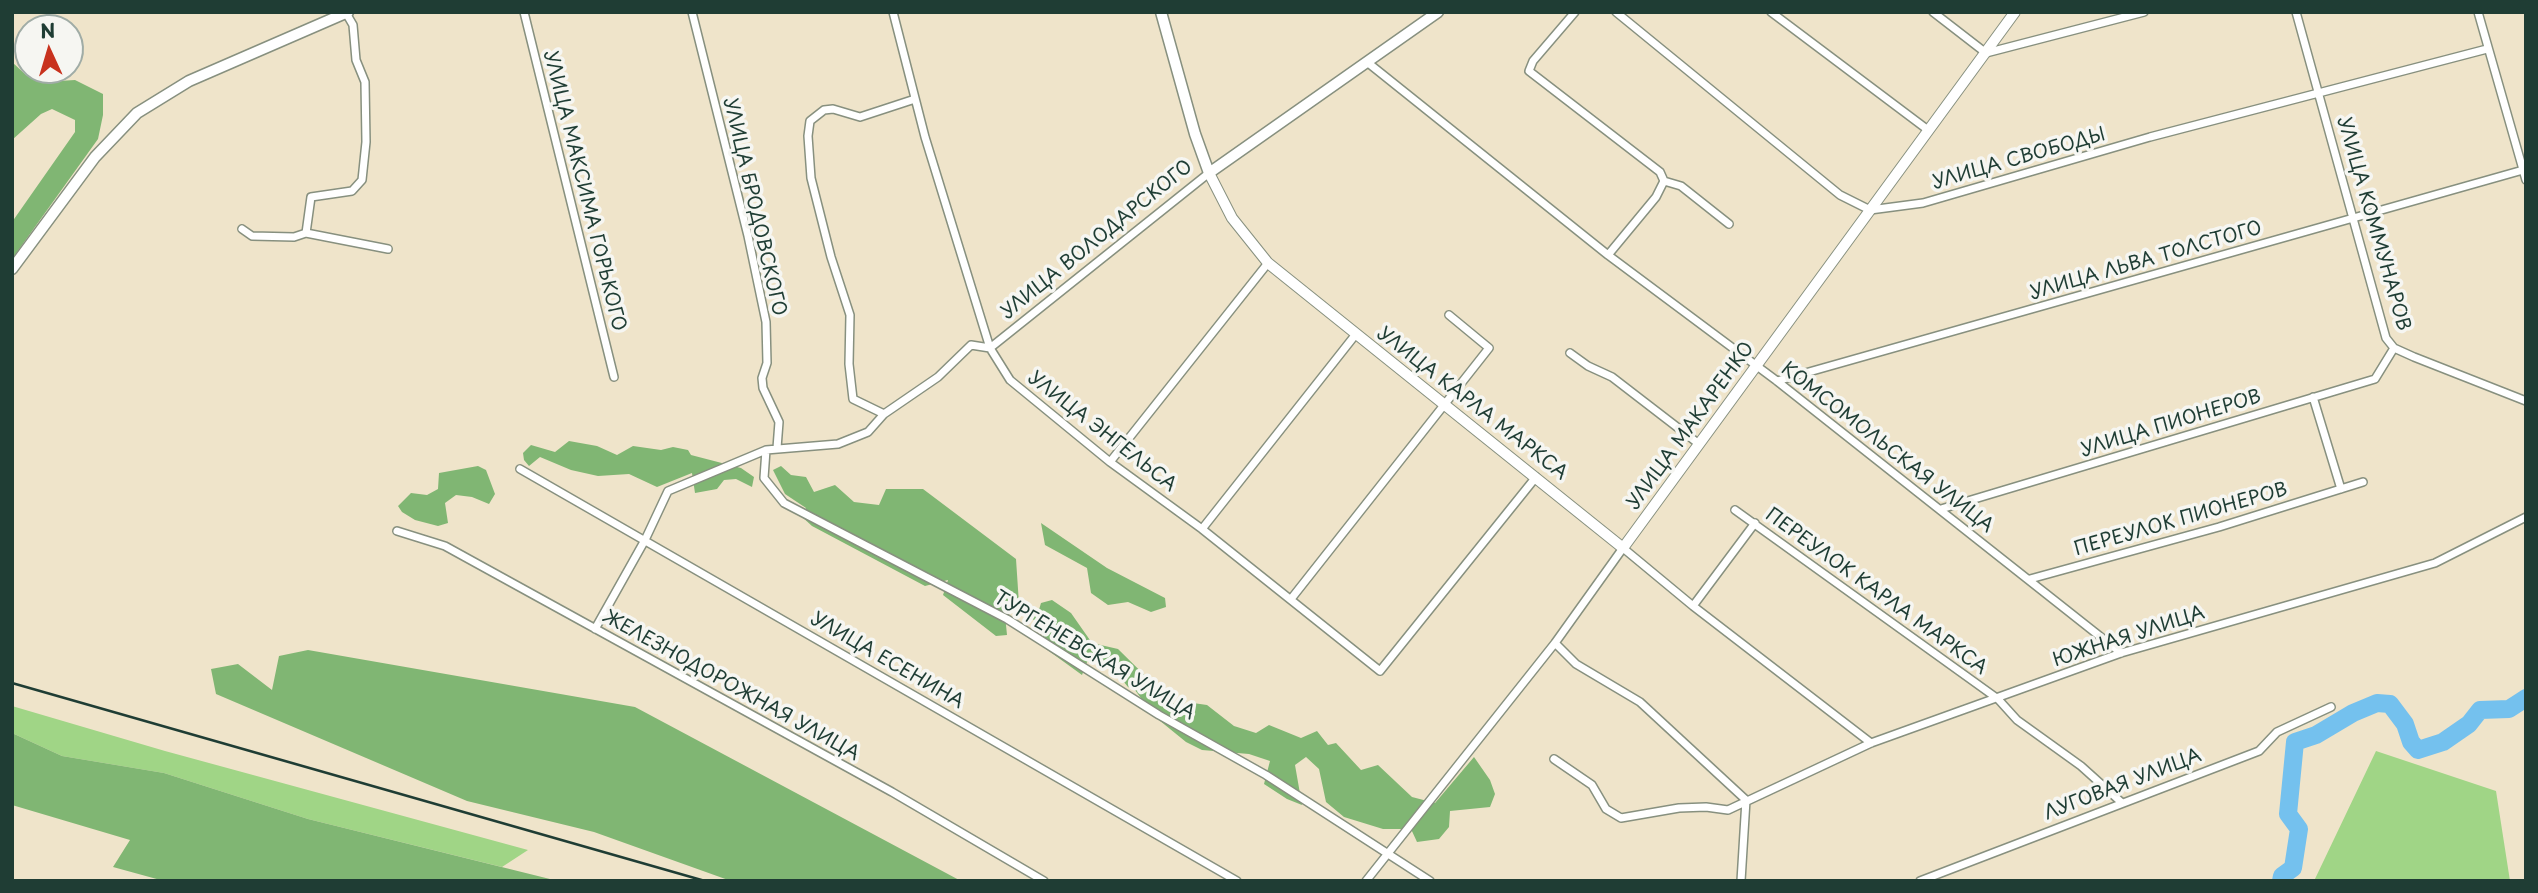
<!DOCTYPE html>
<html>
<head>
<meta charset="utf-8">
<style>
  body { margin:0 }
  #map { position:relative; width:2538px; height:893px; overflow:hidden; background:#efe4ca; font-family:"Playpen Sans",sans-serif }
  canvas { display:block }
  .frame { position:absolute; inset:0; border:14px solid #1f3d34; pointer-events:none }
  .north { position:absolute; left:14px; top:14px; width:70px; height:70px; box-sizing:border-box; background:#f6f6f2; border:2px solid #a0aca6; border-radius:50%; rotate:356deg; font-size:19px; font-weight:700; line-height:28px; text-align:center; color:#1f3d34 }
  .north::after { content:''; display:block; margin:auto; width:24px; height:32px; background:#c8321e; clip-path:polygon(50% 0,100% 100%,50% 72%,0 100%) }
</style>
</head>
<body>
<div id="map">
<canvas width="2538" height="893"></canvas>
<div class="frame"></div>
<div class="north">N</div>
</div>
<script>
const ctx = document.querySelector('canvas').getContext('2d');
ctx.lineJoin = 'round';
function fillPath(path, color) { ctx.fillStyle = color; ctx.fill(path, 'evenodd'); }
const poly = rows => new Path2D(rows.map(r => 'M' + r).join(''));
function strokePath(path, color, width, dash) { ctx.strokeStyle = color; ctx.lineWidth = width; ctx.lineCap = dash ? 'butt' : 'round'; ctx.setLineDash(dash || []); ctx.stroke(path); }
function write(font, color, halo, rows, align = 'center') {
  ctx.font = font + ' "Playpen Sans",sans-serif'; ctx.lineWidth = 7; ctx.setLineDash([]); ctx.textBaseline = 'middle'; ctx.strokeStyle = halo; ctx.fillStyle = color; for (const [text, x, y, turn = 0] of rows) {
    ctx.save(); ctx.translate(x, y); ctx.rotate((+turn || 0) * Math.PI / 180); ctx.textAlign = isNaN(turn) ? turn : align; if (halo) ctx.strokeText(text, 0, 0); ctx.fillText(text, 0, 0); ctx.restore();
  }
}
fillPath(poly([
  [12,706,165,751,528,850,502,867,308,819,164,773,62,756,12,733],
  [2376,751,2496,791,2510,881,2314,881]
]), '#a0d586');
fillPath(poly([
  [12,62,26,75,42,82,75,80,103,94,103,115,98,139,12,259,12,222,75,132,75,120,52,109,41,114,12,140],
  [569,441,597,446,617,455,633,446,661,450,673,447,688,450,691,455,741,468,754,477,752,487,736,479,724,480,717,489,695,493,692,473,657,487,629,474,598,476,571,470,540,457,529,466,524,460,523,453,531,445,555,452],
  [478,466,486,470,495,494,489,504,472,497,456,495,445,503,448,523,438,526,415,520,402,512,398,506,411,493,427,495,438,489,439,473],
  [781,466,791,475,806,477,814,492,835,485,854,502,879,505,886,489,923,489,1016,559,1019,604,1038,613,1041,603,1052,600,1071,613,1092,643,1118,649,1185,715,1193,703,1207,705,1234,726,1256,733,1269,725,1301,738,1317,731,1328,745,1336,743,1361,770,1378,765,1412,797,1435,803,1474,757,1490,780,1495,794,1490,807,1450,811,1449,827,1439,839,1417,842,1411,829,1383,829,1344,817,1326,802,1319,769,1306,757,1295,765,1302,805,1287,799,1264,784,1270,761,1249,754,1202,750,1186,742,1154,716,1135,690,1128,687,1115,671,1089,657,1082,675,1042,646,1044,625,1004,605,1007,635,996,636,943,595,948,580,925,586,812,526,801,516,806,508,785,494,773,470],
  [1041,523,1107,568,1165,598,1166,607,1151,612,1128,602,1108,605,1091,593,1087,568,1045,545],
  [308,650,635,707,961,881,731,881,594,832,467,801,216,694,211,669,238,664,272,690,279,656],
  [12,733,62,756,164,773,308,819,558,881,164,881,113,867,130,840,12,805]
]), '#80b673');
strokePath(poly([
  [2281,881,2282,876,2293,868,2299,829,2288,814,2295,742,2316,735,2353,713,2377,703,2390,704,2405,724,2411,742,2418,750,2443,742,2469,724,2480,710,2509,709,2526,698]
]), '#74c1ee', 18);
const minor = poly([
  [524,12,614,377],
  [692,12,748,236,766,322,767,363,762,378,763,388,779,422,777,448],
  [893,12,925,137,990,348,1010,380,1110,462,1202,529,1380,671,1536,477],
  [1575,12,1533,61,1529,71,1660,172,1664,181,1681,186,1729,224],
  [1616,12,1840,195,1870,210,1923,203,2150,137,2487,49],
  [1771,12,1928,130],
  [1933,12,1986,53,2144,12],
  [2296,12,2386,338,2394,348,2414,357,2526,401],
  [2478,12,2526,180],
  [1367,62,1608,255,1777,381,2121,653],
  [242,229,252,236,294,237,306,233],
  [306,233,311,197,352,191,362,180,366,142,365,82,356,60,353,25,346,13],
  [306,233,388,249],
  [1608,255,1656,197,1664,181],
  [1570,353,1588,366,1612,377,1699,444],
  [1777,381,2523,170],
  [2313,397,2341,489],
  [884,414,853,399,849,364,850,315,831,257,811,178,808,136,810,121,824,110,833,109,860,117,915,99],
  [766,450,764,478,784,503,1007,619,1159,715,1266,775,1430,881],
  [1110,462,1268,263],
  [520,469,1237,881],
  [1941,509,2375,379,2394,348],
  [1735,510,1998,699,2017,720,2081,766,2121,802],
  [1202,529,1356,334],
  [397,531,445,546,892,792,1044,881],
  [2030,579,2219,527,2363,482],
  [1291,599,1489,348,1449,315],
  [1693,606,1755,523],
  [595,629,645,540,668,491,766,450,838,444,868,432,884,414,938,377,971,345,990,348,1209,173],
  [1555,643,1576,664,1640,702,1746,800],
  [1554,759,1592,785,1606,809,1621,818,1679,808,1706,807,1728,810,1871,743,2121,653,2435,563,2526,517],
  [1366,881,1555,643,1623,548,1693,606,1871,743],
  [1741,881,1746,800],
  [1920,881,2259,751,2277,732,2331,707]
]);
const tertiary = poly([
  [1209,173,1232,218,1268,263,1623,548,2015,12]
]);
const secondary = poly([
  [1161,12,1195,134,1209,173,1438,12],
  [12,269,95,157,137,113,189,81,348,12]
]);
strokePath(minor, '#87907f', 10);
strokePath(tertiary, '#87907f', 12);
strokePath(secondary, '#87907f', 13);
strokePath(minor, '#fff', 7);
strokePath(tertiary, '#fff', 10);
strokePath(secondary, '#fff', 10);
strokePath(poly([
  [12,683,705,881]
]), '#1f3d34', 2.5);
write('19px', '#1f3d34', '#f6f6f2', [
  ["УЛИЦА СВОБОДЫ",2019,159,-16],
  ["УЛИЦА МАКСИМА ГОРЬКОГО",584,191,76],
  ["УЛИЦА БРОДОВСКОГО",754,207,77],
  ["УЛИЦА КОММУНАРОВ",2373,224,74],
  ["УЛИЦА ВОЛОДАРСКОГО",1097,240,-39],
  ["УЛИЦА ЛЬВА ТОЛСТОГО",2146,261,-16],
  ["УЛИЦА КАРЛА МАРКСА",1472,404,38],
  ["УЛИЦА ПИОНЕРОВ",2171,424,-17],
  ["УЛИЦА МАКАРЕНКО",1691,426,-54],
  ["УЛИЦА ЭНГЕЛЬСА",1102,432,38],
  ["КОМСОМОЛЬСКАЯ УЛИЦА",1887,448,38],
  ["ПЕРЕУЛОК ПИОНЕРОВ",2181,520,-16],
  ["ПЕРЕУЛОК КАРЛА МАРКСА",1876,592,36],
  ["ЮЖНАЯ УЛИЦА",2129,637,-18],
  ["ТУРГЕНЕВСКАЯ УЛИЦА",1094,656,31],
  ["УЛИЦА ЕСЕНИНА",887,661,30],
  ["ЖЕЛЕЗНОДОРОЖНАЯ УЛИЦА",731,686,29],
  ["ЛУГОВАЯ УЛИЦА",2123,785,-21]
]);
</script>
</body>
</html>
